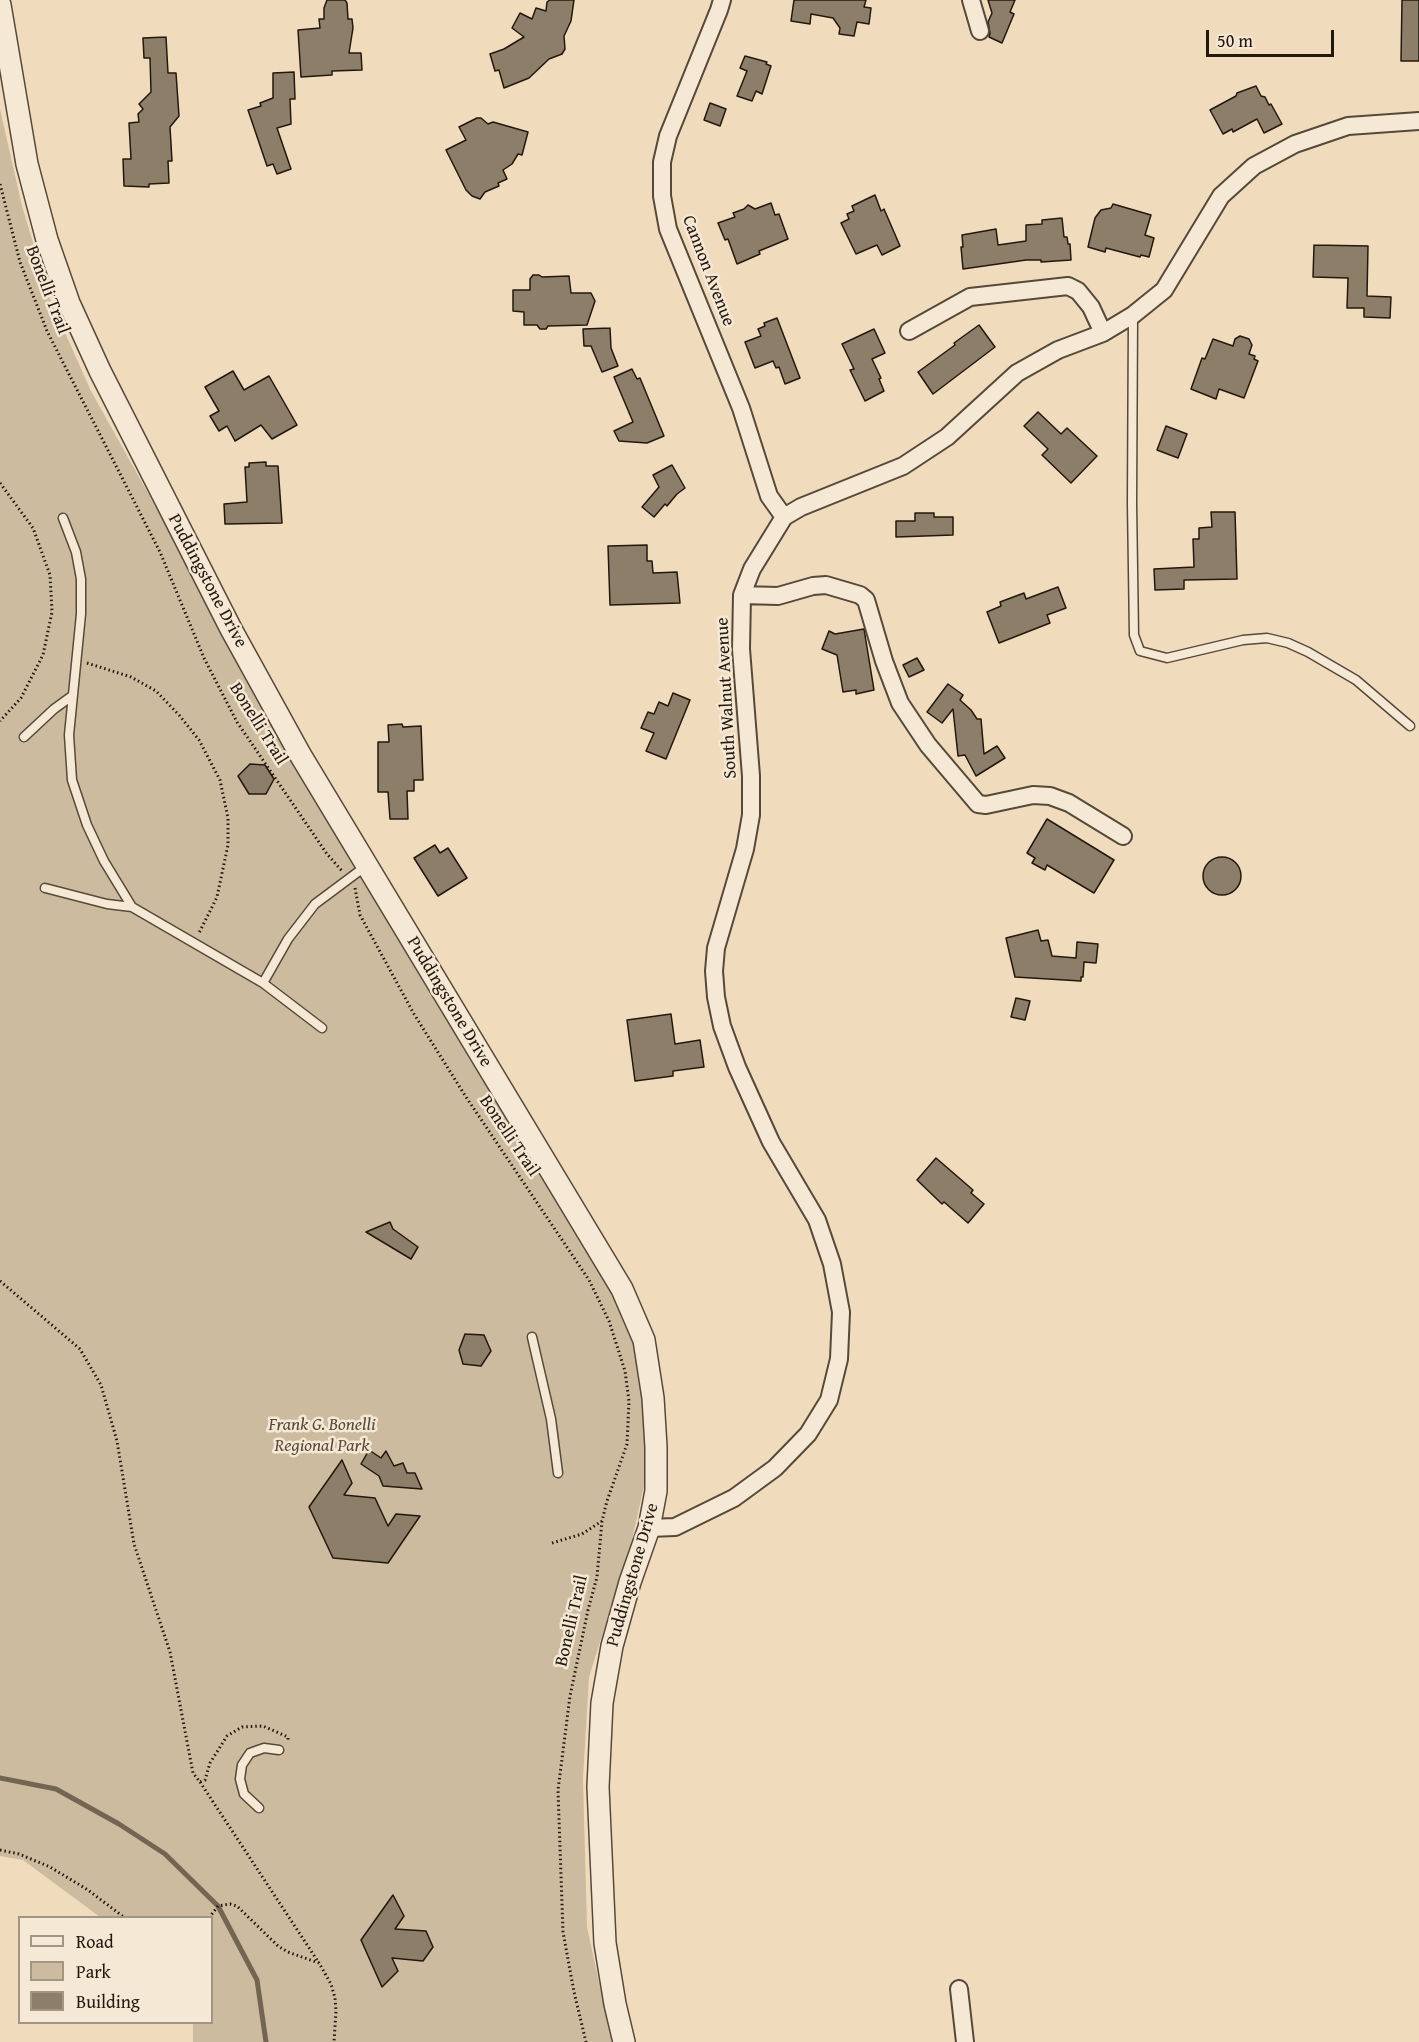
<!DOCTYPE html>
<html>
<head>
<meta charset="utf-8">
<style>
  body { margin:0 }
  #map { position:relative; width:1419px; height:2042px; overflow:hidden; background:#f0dcbd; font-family:"Gentium Book Plus",serif }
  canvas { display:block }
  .legend { position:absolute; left:18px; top:1916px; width:195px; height:108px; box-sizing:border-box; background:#f5e8d4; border:2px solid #a19584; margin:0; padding:8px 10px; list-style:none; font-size:18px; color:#22180d }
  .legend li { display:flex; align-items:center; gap:12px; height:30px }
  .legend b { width:30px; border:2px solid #a19584 }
  .scale { position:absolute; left:1206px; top:30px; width:128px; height:27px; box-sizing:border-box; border:3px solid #22180d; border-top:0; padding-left:8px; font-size:18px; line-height:21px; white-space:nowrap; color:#22180d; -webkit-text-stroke:4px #f5e8d4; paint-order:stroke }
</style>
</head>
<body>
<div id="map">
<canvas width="1419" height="2042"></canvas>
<ul class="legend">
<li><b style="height:8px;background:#f5e8d4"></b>Road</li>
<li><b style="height:16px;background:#cdbb9f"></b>Park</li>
<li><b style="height:16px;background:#8d7e69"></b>Building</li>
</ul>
<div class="scale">50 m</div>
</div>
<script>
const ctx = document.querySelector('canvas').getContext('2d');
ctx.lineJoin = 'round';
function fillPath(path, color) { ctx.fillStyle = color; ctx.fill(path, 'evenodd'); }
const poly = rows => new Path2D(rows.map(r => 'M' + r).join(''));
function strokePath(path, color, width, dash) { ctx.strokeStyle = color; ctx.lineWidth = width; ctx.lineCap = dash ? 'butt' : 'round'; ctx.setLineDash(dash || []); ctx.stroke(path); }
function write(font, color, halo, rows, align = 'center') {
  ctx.font = font + ' "Gentium Book Plus",serif'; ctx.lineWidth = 5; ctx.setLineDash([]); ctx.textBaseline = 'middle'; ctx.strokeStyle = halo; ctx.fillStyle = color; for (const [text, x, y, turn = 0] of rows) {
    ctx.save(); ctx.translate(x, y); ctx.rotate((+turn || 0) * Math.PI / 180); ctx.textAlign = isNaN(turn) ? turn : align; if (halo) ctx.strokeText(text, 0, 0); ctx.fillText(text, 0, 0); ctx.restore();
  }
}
fillPath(poly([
  [0,109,22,206,50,299,91,391,347,850,612,1291,628,1325,636,1353,642,1387,645,1459,644,1486,631,1544,589,1677,583,1779,587,1927,612,2042,193,2042,193,2023,212,2022,212,1918,100,1917,23,1860,0,1856]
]), '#cdbb9f');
strokePath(poly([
  [0,1778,56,1789,119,1824,165,1854,218,1906,257,1980,266,2042]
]), '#746553', 5);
const building = poly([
  [327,0,345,0,347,3,348,19,352,19,353,28,349,53,361,53,362,70,332,71,332,75,301,77,298,30,320,28,319,19,324,19,324,8,327,0],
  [550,0,574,0,571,21,564,36,565,49,562,54,549,59,529,78,504,88,499,70,495,71,490,54,504,49,524,37,512,28,520,13,532,19,536,8,546,11,547,2,550,0],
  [794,0,866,0,864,7,871,8,869,24,857,22,854,36,839,34,840,28,833,18,811,14,810,24,791,21,794,0],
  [988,0,1015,0,1010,12,1014,14,1002,43,989,37,990,33,988,22,992,13,988,0],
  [1402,0,1419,0,1419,61,1401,61,1402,0],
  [166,37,168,73,176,73,179,116,170,127,172,161,168,161,169,183,149,184,149,187,124,186,123,159,131,159,129,123,139,122,138,114,143,109,139,104,151,92,150,58,144,58,143,38,166,37],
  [745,56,767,62,766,64,771,66,762,94,756,91,752,101,737,96,747,71,740,68,745,56],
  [294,72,295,99,290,99,291,124,277,128,291,169,277,174,273,164,267,166,248,110,261,106,260,103,273,98,273,73,294,72],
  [1256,86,1261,96,1265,97,1269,105,1271,104,1282,124,1264,133,1257,119,1233,132,1232,129,1223,134,1210,110,1236,96,1237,93,1256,86],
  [710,103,726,109,720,126,704,120,710,103],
  [477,118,481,118,488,124,493,122,528,132,522,155,518,154,512,164,503,170,507,179,498,183,499,186,485,192,480,199,472,196,466,190,446,150,466,140,459,127,477,118],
  [875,195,881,211,884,209,900,246,882,255,877,245,856,254,841,223,849,219,847,214,854,211,852,206,875,195],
  [771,203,775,215,779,214,788,239,759,251,760,254,737,264,728,239,725,240,718,223,735,217,733,213,744,209,748,205,755,209,771,203],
  [1113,204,1151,215,1145,235,1154,238,1149,257,1141,255,1140,257,1106,248,1105,252,1088,247,1095,218,1101,210,1111,208,1113,204],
  [1062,218,1064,237,1067,237,1068,244,1070,244,1071,260,1041,262,1041,260,1026,260,963,269,961,247,963,247,962,235,996,229,998,245,1026,241,1026,225,1042,224,1042,220,1062,218],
  [1314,245,1368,246,1367,296,1391,297,1390,318,1364,317,1364,308,1347,308,1348,278,1313,277,1314,245],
  [533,275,539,275,542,277,569,276,571,293,591,293,595,301,587,325,548,326,546,329,540,329,537,325,524,325,524,312,513,311,513,290,530,290,530,279,533,275],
  [777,318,800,378,785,384,779,367,776,368,773,361,755,368,745,342,761,336,758,329,765,326,764,323,777,318],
  [979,325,995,347,933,394,918,372,955,345,954,343,979,325],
  [610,328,611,348,618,366,602,372,591,346,584,346,583,329,610,328],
  [874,329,885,353,872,359,881,378,879,379,884,391,865,401,850,370,854,369,842,344,874,329],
  [1240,336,1249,339,1252,345,1249,354,1255,356,1254,359,1258,361,1244,398,1219,389,1216,399,1191,389,1202,358,1205,359,1213,339,1233,346,1235,339,1240,336],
  [632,369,637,379,640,378,664,436,647,443,619,441,614,431,633,422,614,377,632,369],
  [233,371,244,390,269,376,297,425,272,439,261,425,235,441,227,426,219,431,210,416,219,411,205,387,233,371],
  [1038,412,1061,434,1067,428,1097,456,1071,483,1042,455,1048,449,1024,426,1038,412],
  [1166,426,1187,434,1178,458,1157,450,1166,426],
  [266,462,266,466,278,466,282,523,225,524,224,504,247,502,245,467,249,467,249,463,266,462],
  [672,465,685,488,677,494,667,506,665,504,654,517,642,507,659,487,653,475,672,465],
  [1211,512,1235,512,1237,579,1184,580,1184,589,1155,590,1154,569,1194,567,1193,539,1199,539,1199,528,1212,527,1211,512],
  [915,513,934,513,934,517,953,517,953,535,896,537,896,521,915,521,915,513],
  [647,545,647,561,652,561,653,573,677,572,680,603,610,605,608,546,647,545],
  [1058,587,1066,608,1047,615,1050,623,999,643,987,612,1001,606,1000,602,1024,593,1026,599,1058,587],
  [864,629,874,690,856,694,856,690,843,692,837,655,822,649,829,631,835,634,864,629],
  [917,658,924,670,909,677,903,665,917,658],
  [948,684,963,695,960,700,971,710,977,719,981,719,984,754,997,746,1005,758,976,776,965,755,958,756,953,709,942,723,927,712,948,684],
  [673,693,690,700,666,759,646,751,654,733,641,728,648,712,654,714,659,702,668,706,673,693],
  [402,724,403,727,421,726,423,780,414,780,414,791,407,791,408,819,390,819,388,792,378,792,378,742,389,742,388,725,402,724],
  [250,764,265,765,274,779,266,794,249,794,238,776,250,764],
  [1047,819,1114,860,1094,893,1047,865,1045,870,1032,863,1035,858,1027,853,1047,819],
  [435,845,440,853,448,848,467,878,438,896,414,858,435,845],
  '1203 876a19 19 0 1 1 38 0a19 19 0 1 1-38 0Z',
  [1038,930,1041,941,1048,940,1052,956,1076,958,1077,942,1098,944,1096,963,1084,962,1083,977,1081,977,1081,981,1015,977,1006,938,1038,930],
  [1016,998,1030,1001,1025,1020,1011,1017,1016,998],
  [671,1014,675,1044,700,1040,704,1067,673,1071,673,1076,635,1081,627,1020,671,1014],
  [936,1158,973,1190,971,1193,984,1204,968,1223,944,1202,942,1204,917,1180,936,1158],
  [390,1222,393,1229,418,1247,411,1259,366,1232,390,1222],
  [465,1334,484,1335,491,1351,481,1366,463,1364,459,1350,465,1334],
  [369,1450,381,1458,386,1451,394,1466,403,1463,407,1473,415,1473,422,1489,383,1486,379,1476,361,1464,369,1450],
  [342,1460,352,1483,344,1495,375,1498,388,1526,396,1514,420,1516,388,1563,333,1558,309,1507,342,1460],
  [393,1895,404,1916,395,1929,426,1931,433,1947,423,1961,392,1958,398,1971,382,1987,361,1940,393,1895]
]);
fillPath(building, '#8d7e69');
strokePath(building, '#22180d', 1.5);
const service = poly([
  [1133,316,1132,503,1134,635,1140,651,1167,658,1243,640,1267,638,1288,643,1308,652,1356,680,1410,726],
  [63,518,76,552,81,579,81,614,69,735,72,780,87,825,104,861,132,907],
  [24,737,54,709,72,696],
  [45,888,107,904,132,907,263,983,322,1028],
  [263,983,288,939,315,904,366,866],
  [532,1337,551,1419,558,1473],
  [259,1808,244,1794,240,1779,242,1765,250,1753,264,1748,279,1750]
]);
const minor = poly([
  [722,0,719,10,668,136,662,162,662,196,668,229,741,408,769,496,784,517],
  [971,0,980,31],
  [909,331,970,297,1068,286,1078,291,1091,307,1103,333],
  [742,595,778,596,813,586,826,585,860,595,866,600,884,661,900,703,928,745,978,804,986,805,1033,795,1050,796,1069,803,1123,836],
  [649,1528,675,1527,734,1498,775,1468,808,1434,829,1400,839,1359,841,1312,832,1264,817,1220,771,1142,737,1067,722,1026,716,997,714,971,716,948,745,849,751,815,751,776,741,649,742,595,752,569,784,517,801,507,903,466,947,437,1017,373,1058,350,1103,333,1133,315,1164,290,1221,196,1254,166,1295,144,1348,126,1419,121],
  [959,1989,965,2042]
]);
const tertiary = poly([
  [0,5,27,164,47,240,69,303,100,371,231,629,301,756,622,1289,644,1340,653,1398,656,1447,656,1491,649,1528,630,1582,612,1646,602,1703,598,1787,605,1943,615,2004,624,2042]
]);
strokePath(service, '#564939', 11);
strokePath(minor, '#564939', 20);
strokePath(tertiary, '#564939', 24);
strokePath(poly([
  [0,184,20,262,47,331,160,552,204,658,237,722,327,854,342,871],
  [0,483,33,528,50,575,52,612,43,655,21,698,0,721],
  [87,663,131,677,156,691,179,715,199,740,220,780,228,818,228,845,217,897,199,933],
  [355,888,360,915,414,1014,466,1097,589,1280,609,1321,625,1371,629,1401,627,1444,607,1501,602,1521,597,1577,588,1610,570,1696,558,1790,563,1932,574,1992,586,2042],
  [0,1281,80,1349,101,1385,117,1441,134,1544,170,1652,193,1773,200,1782,205,1780,210,1763,227,1736,242,1727,263,1726,288,1737,288,1741],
  [552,1543,582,1534,602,1521],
  [200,1782,319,1963],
  [0,1850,19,1854,50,1867,88,1890,125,1918],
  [209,1918,218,1906,230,1904,237,1906,278,1946,288,1952,319,1963,331,1984,335,1998,336,2011,334,2042]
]), '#22180d', 3, [1.5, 3]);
strokePath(service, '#f5e8d4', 8);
strokePath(minor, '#f5e8d4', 16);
strokePath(tertiary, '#f5e8d4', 21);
write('18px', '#22180d', '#f5e8d4', [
  ["Cannon Avenue",708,271,69],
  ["Bonelli Trail",47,290,69],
  ["Puddingstone Drive",207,581,62],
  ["South Walnut Avenue",727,698,-93],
  ["Bonelli Trail",258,724,58],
  ["Puddingstone Drive",449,1002,59],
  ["Bonelli Trail",509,1136,56],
  ["Puddingstone Drive",633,1575,-74],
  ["Bonelli Trail",572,1621,-77]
]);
write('italic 18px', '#554939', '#f5e8d4', [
  ["Frank G. Bonelli",322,1425],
  ["Regional Park",322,1446]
]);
</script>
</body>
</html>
